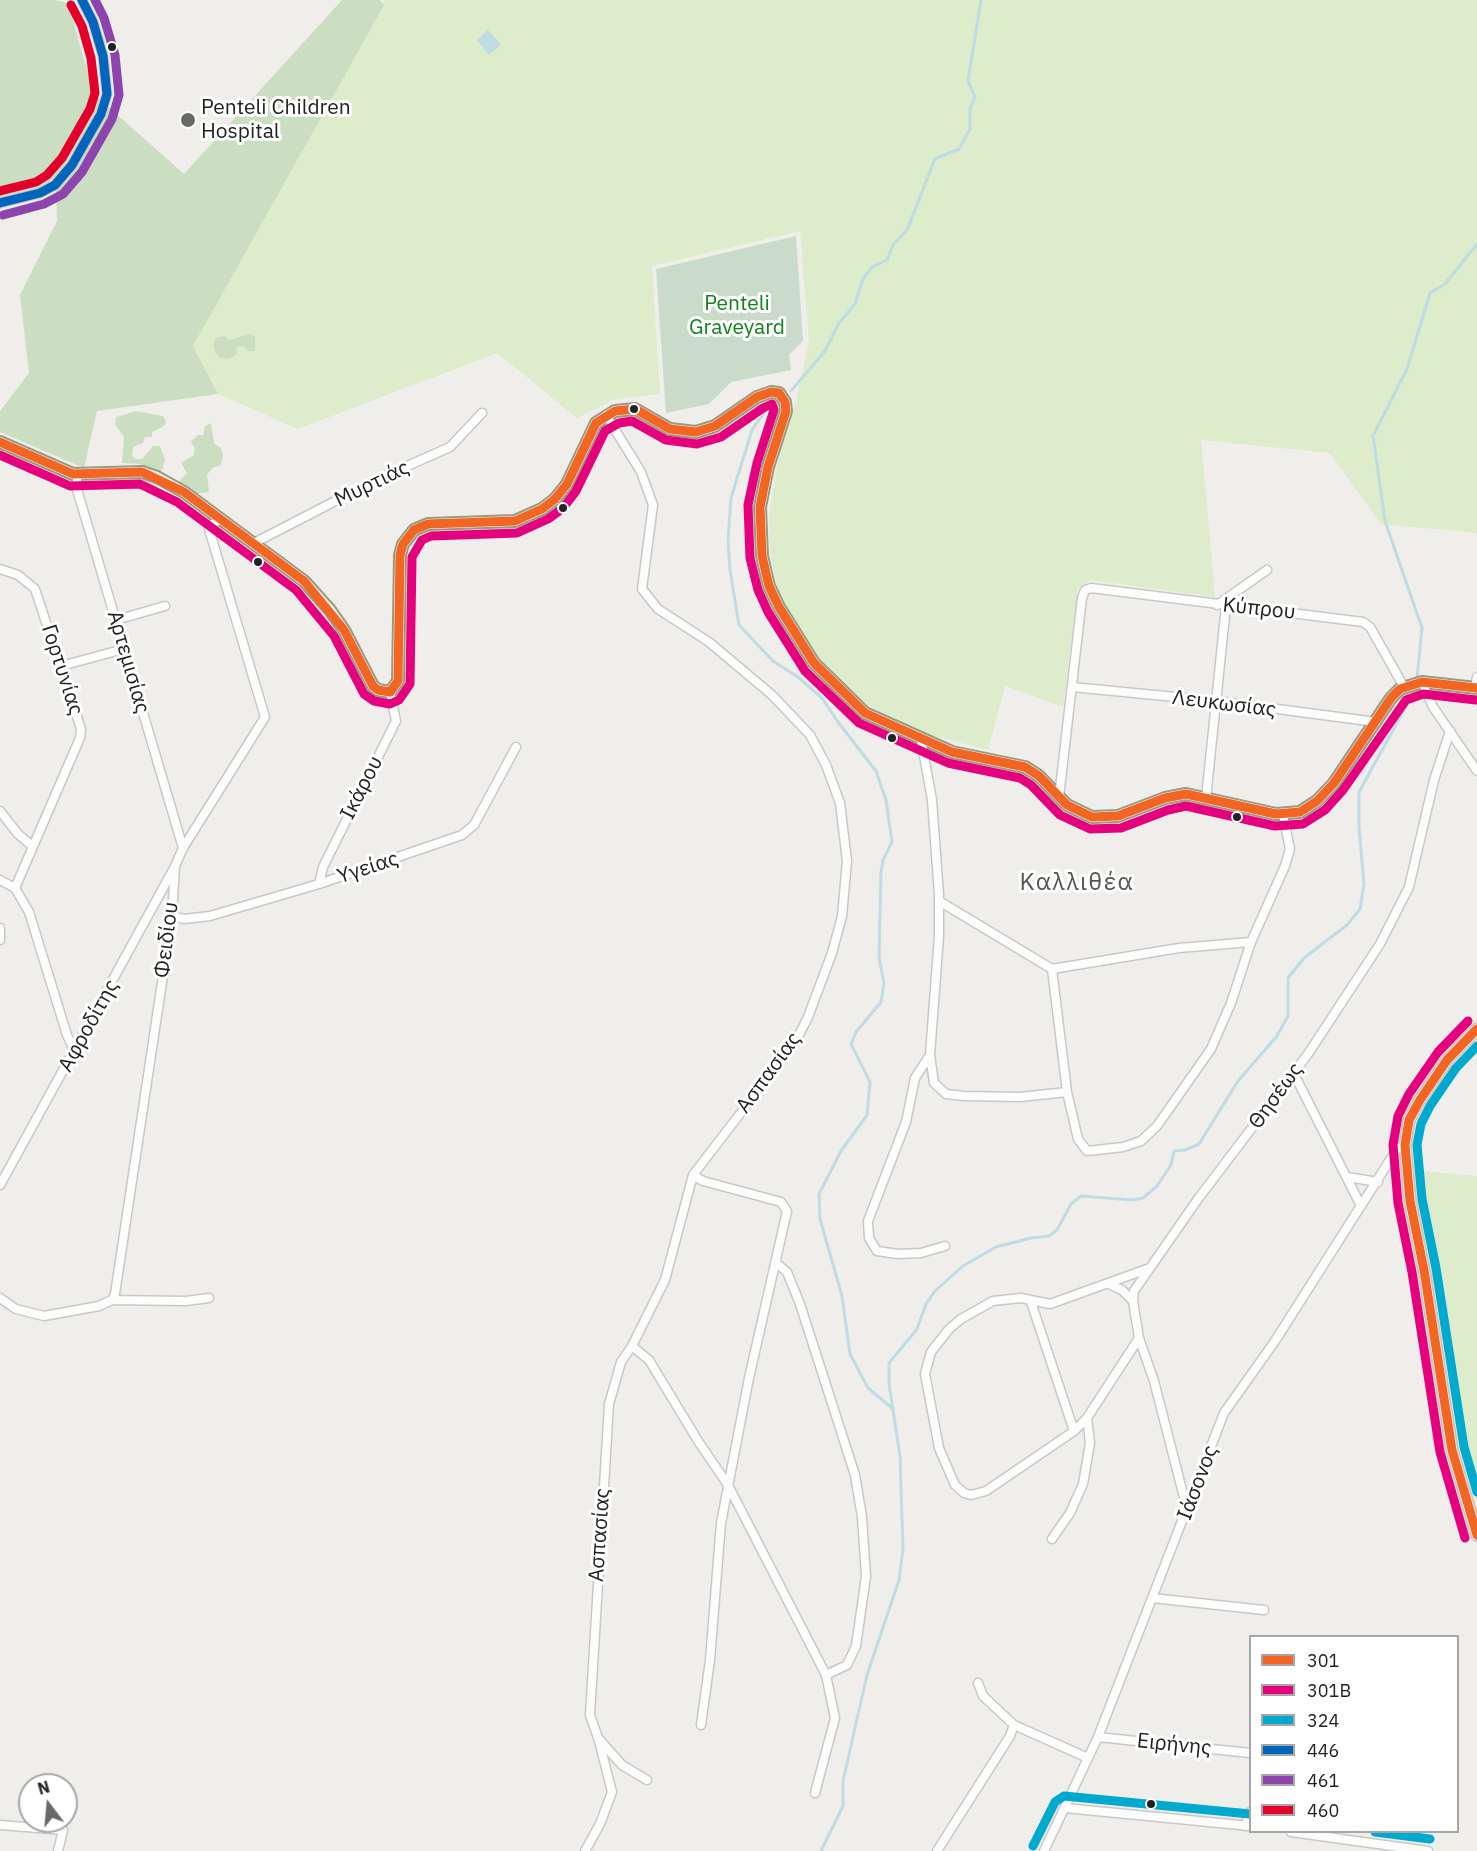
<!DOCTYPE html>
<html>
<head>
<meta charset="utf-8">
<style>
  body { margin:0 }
  #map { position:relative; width:1477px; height:1851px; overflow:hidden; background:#f0eeeb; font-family:"IBM Plex Sans",sans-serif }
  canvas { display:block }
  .legend { position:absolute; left:1249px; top:1635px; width:210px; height:198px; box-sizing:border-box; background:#fff; border:2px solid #a7a7a7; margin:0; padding:8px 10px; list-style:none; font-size:18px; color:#222 }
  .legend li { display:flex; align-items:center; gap:12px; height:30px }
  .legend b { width:30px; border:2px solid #a7a7a7 }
  .north { position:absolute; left:18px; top:1773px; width:60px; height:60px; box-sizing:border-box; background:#fff; border:2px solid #a7a7a7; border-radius:50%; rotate:344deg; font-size:16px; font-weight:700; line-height:24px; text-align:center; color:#222 }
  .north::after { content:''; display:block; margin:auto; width:21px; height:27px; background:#6a6968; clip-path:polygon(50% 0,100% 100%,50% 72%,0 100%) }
</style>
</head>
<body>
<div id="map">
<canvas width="1477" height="1851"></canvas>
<ul class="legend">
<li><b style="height:8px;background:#f26522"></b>301</li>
<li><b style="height:8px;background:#e5007d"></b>301B</li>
<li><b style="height:8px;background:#00a9ce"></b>324</li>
<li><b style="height:8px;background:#0065bd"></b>446</li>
<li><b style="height:8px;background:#8e44ad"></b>461</li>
<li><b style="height:8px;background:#e4002b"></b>460</li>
</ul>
<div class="north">N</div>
</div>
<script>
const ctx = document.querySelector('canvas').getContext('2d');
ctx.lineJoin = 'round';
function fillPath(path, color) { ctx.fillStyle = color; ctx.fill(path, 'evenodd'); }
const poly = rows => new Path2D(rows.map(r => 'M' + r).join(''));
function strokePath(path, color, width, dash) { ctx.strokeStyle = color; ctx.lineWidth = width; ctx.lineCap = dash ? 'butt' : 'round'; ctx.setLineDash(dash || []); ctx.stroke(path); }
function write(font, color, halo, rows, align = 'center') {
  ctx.font = font + ' "IBM Plex Sans",sans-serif'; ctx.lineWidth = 6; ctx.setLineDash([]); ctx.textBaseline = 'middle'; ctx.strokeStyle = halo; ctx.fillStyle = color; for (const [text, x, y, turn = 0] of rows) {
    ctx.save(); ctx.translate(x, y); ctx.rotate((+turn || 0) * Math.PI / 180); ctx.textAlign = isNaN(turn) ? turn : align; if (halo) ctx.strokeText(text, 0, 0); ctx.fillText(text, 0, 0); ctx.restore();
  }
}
fillPath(poly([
  [385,0,1477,0,1477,533,1381,524,1330,453,1201,440,1215,597,1090,580,1078,587,1063,707,1005,686,988,750,923,733,862,702,833,676,806,640,778,590,770,554,769,514,780,450,796,401,809,341,800,231,652,266,660,394,615,399,577,418,497,353,298,429,218,394,193,346],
  [1410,1170,1477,1176,1477,1502,1456,1429,1443,1330]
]), '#ddeccb');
fillPath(poly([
  [0,0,54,0,68,3,94,94,184,174,342,0,380,0,384,5,193,346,218,394,97,411,84,468,0,432,0,411,29,373,20,295,57,221,56,176,45,186,31,193,0,199],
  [249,334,255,336,255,351,248,351,243,346,237,347,236,355,228,359,221,358,215,352,213,344,216,338,224,336,230,340],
  [136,411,163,416,166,421,164,426,152,432,152,437,145,437,143,443,133,447,132,455,135,459,142,459,153,446,160,446,165,459,162,471,156,472,140,464,122,463,124,437,115,424,116,417],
  [211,423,214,443,221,448,223,455,221,465,212,468,207,475,209,492,195,494,177,483,187,473,181,463,194,455,195,449,191,441,198,435,203,435,205,426]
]), '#cbdec1');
fillPath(poly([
  [796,236,803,341,789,355,791,370,731,382,709,404,666,413,656,269]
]), '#cadbca');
fillPath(poly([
  [488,30,501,45,489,55,477,40]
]), '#bfdbe3');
strokePath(poly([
  [791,391,825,351,839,323,855,304,863,279,872,267,887,260,893,245,907,230,935,159,959,149,970,129,970,109,975,97,968,81,981,0],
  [771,403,752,430,731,498,728,540,730,570,739,625,773,661,798,677,822,698,838,722,876,771,886,800,892,842,883,860,881,872,879,957,884,983,881,1002,856,1032,851,1044,870,1082,867,1115,841,1151,819,1194,820,1219,842,1296,850,1354,868,1388,893,1409],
  [1417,678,1422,628,1385,521,1373,436,1407,369,1430,293,1445,284,1477,244],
  [821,1851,843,1806,843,1781,867,1675,899,1580,903,1549,900,1456,889,1384,889,1363,917,1329,926,1304,935,1291,963,1266,996,1247,1031,1238,1049,1236,1057,1230,1071,1204,1081,1196,1132,1200,1143,1198,1157,1186,1171,1165,1174,1151,1185,1150,1199,1144,1238,1081,1277,1036,1288,1016,1288,978,1304,958,1347,925,1360,909,1364,884,1359,827,1359,792,1415,690]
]), '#bfdbe3', 3);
const minor = poly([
  [0,203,40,193,55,185,72,165,101,114,107,94,103,56,93,22,82,0],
  [606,415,641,472,653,505,642,589,658,609,709,642,772,695,810,735,826,765,840,803,847,861,842,916,832,953,808,1017,796,1041,693,1175,665,1280,632,1346,621,1362,609,1404,590,1715,598,1738,622,1765,647,1780],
  [78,475,76,486,183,848],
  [254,543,376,480,450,447,482,413],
  [0,569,18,575,35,589,81,729,80,738,15,888],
  [1217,605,1267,570],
  [116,620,165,606],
  [61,666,124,649],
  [1422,682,1433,707,1477,771],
  [1072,687,1217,701,1376,722],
  [1475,688,1477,677],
  [921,739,932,800,939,895,939,936,930,1055,934,1083,946,1094,964,1096,1020,1097,1067,1092],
  [1059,797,1082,598,1085,590,1091,588,1363,622,1370,627,1404,687],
  [1206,798,1226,606],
  [0,811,18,834,31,845],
  [0,880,15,888,29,912,67,1035,75,1052],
  [319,884,323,867,396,721,390,692],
  [939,901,1052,969,1179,948,1251,942],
  [172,916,184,919,210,916,319,884,462,835,474,825,516,747],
  [0,928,0,940],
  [1052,969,1067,1092,1078,1139,1087,1151,1123,1147,1141,1141,1157,1126,1211,1049,1231,1003,1251,942,1285,866,1290,849,1283,814],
  [930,1055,915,1078,906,1122,868,1221,869,1238,877,1251,898,1254,921,1253,945,1246],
  [1293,1072,1361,1206],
  [693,1175,703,1181,781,1202,787,1211,749,1378,721,1523,710,1660,701,1725],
  [1347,1177,1378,1182],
  [0,1185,173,870],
  [776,1263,787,1272,800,1304,855,1475,862,1517,866,1576,856,1646,847,1665,826,1675],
  [1109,1284,1122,1290,1133,1301],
  [0,1298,16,1309,44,1316,99,1306,112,1300,115,1294,172,916,175,866,183,848,265,717,209,529,210,525,222,519],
  [112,1300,186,1301,209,1298],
  [1031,1302,1074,1431],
  [1139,1338,1087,1418,1074,1431,986,1491,971,1495,964,1493,955,1485,939,1448,925,1374,931,1352,949,1329,961,1319,993,1301,1021,1298,1050,1304,1147,1269],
  [632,1346,649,1360,698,1441,728,1485,826,1675,835,1718,815,1793],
  [1187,1509,1154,1381,1139,1338,1133,1301,1134,1291,1198,1199,1308,1054,1380,944,1409,887,1434,780,1450,731],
  [1052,1539,1070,1513,1083,1484,1090,1443,1087,1418],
  [1152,1598,1264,1610],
  [978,1683,983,1696,1014,1725,1088,1758],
  [1098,1737,1250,1753],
  [1065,1808,1250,1826],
  [0,1825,63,1830,58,1851],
  [1245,1826,1250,1812],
  [1291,1832,1428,1851],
  [585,1851,600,1824,612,1792,599,1741],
  [937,1851,1010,1736,1014,1725],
  [1044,1851,1098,1737,1224,1413,1275,1341,1397,1149,1405,1145]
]);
const tertiary = poly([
  [1477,1029,1447,1060,1420,1100,1409,1120,1405,1145,1410,1201,1424,1270,1452,1450,1477,1535]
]);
const secondary = poly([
  [0,442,73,474,142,472,157,477,184,492,304,581,330,610,344,630,373,686,378,690,390,692,398,681,400,555,403,544,414,530,428,524,515,521,542,509,555,499,567,484,596,423,615,411,635,409,670,429,696,432,715,426,757,397,771,392,779,393,785,402,786,411,768,467,760,507,762,556,769,586,779,607,814,663,865,713,952,752,1025,767,1039,776,1067,805,1092,817,1118,816,1165,798,1186,794,1276,814,1300,812,1317,801,1334,783,1391,698,1400,689,1422,682,1477,688]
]);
strokePath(minor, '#c9c8c7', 11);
strokePath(tertiary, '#c9c8c7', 14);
strokePath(secondary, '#999a82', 14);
strokePath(minor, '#fdfcfc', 8);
strokePath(tertiary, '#fdfcfc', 10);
strokePath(secondary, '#f4f4ed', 10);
strokePath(poly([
  [0,442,73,474,142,472,184,492,304,581,344,630,373,686,378,690,390,692,398,681,400,555,403,544,414,530,428,524,515,521,542,509,555,499,567,484,596,423,615,411,635,409,670,429,696,432,715,426,757,397,771,392,779,393,785,402,786,411,768,467,760,507,762,556,769,586,779,607,814,663,865,713,952,752,1025,767,1039,776,1067,805,1092,817,1118,816,1165,798,1186,794,1276,814,1300,812,1317,801,1334,783,1391,698,1400,689,1422,682,1477,688],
  [1477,1029,1447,1060,1420,1100,1409,1120,1405,1145,1410,1201,1424,1270,1452,1450,1477,1535]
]), '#f26522', 9);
strokePath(poly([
  [0,455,70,486,140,484,177,502,296,590,334,636,364,694,374,701,390,704,399,700,410,684,412,557,422,540,431,536,517,533,548,519,563,508,576,491,605,431,619,423,632,421,666,440,697,444,721,437,763,408,772,404,774,410,757,463,748,505,750,558,758,590,768,612,805,671,859,723,948,763,1020,778,1031,785,1060,815,1090,829,1121,828,1168,810,1186,806,1275,826,1303,824,1325,810,1343,790,1406,700,1423,694,1476,700],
  [1465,1538,1440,1452,1412,1272,1398,1203,1393,1145,1398,1116,1409,1094,1438,1052,1468,1021]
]), '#e5007d', 9);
strokePath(poly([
  [1477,1046,1456,1068,1430,1106,1421,1124,1417,1145,1422,1199,1436,1268,1464,1447,1477,1492],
  [1375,1832,1430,1839],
  [1033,1846,1055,1802,1064,1796,1250,1814]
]), '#00a9ce', 9);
strokePath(poly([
  [0,203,40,193,55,185,72,165,101,114,107,94,103,56,93,22,82,0]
]), '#0065bd', 9);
strokePath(poly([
  [3,215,44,204,63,194,82,172,112,119,119,95,115,55,104,18,95,0]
]), '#8e44ad', 9);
strokePath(poly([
  [0,191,36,182,47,175,62,158,90,109,95,93,91,58,82,26,71,5]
]), '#e4002b', 9);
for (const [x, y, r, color] of [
  [112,47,5,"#222"],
  [188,120,8,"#6a6968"],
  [634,409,5,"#222"],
  [563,508,5,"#222"],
  [258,562,5,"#222"],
  [892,738,5,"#222"],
  [1237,817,5,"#222"],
  [1151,1804,5,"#222"]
]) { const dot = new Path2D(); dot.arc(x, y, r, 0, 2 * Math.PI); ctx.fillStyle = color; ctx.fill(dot); strokePath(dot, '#fff', 2); }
write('21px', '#222', '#fff', [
  ["Penteli Children",201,108],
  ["Hospital",201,132]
], 'left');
write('21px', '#0c8416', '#fff', [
  ["Penteli",737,304],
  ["Graveyard",737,328]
]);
write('21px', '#222', '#fff', [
  ["Μυρτιάς",372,484,-26],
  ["Κύπρου",1259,609,6],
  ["Αρτεμισίας",128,662,74],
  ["Γορτυνίας",62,670,72],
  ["Λευκωσίας",1224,704,7],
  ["Ικάρου",362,788,-63],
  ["Υγείας",368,868,-18],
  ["Φειδίου",167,940,-83],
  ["Αφροδίτης",89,1026,-61],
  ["Ασπασίας",769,1073,-54],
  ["Θησέως",1276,1096,-54],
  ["Ιάσονος",1198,1483,-69],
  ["Ασπασίας",600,1535,-86],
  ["Ειρήνης",1174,1745,6]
]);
ctx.letterSpacing = '1.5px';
write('24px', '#555', '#fff', [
  ["Καλλιθέα",1077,883]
]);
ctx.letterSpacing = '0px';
</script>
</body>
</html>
